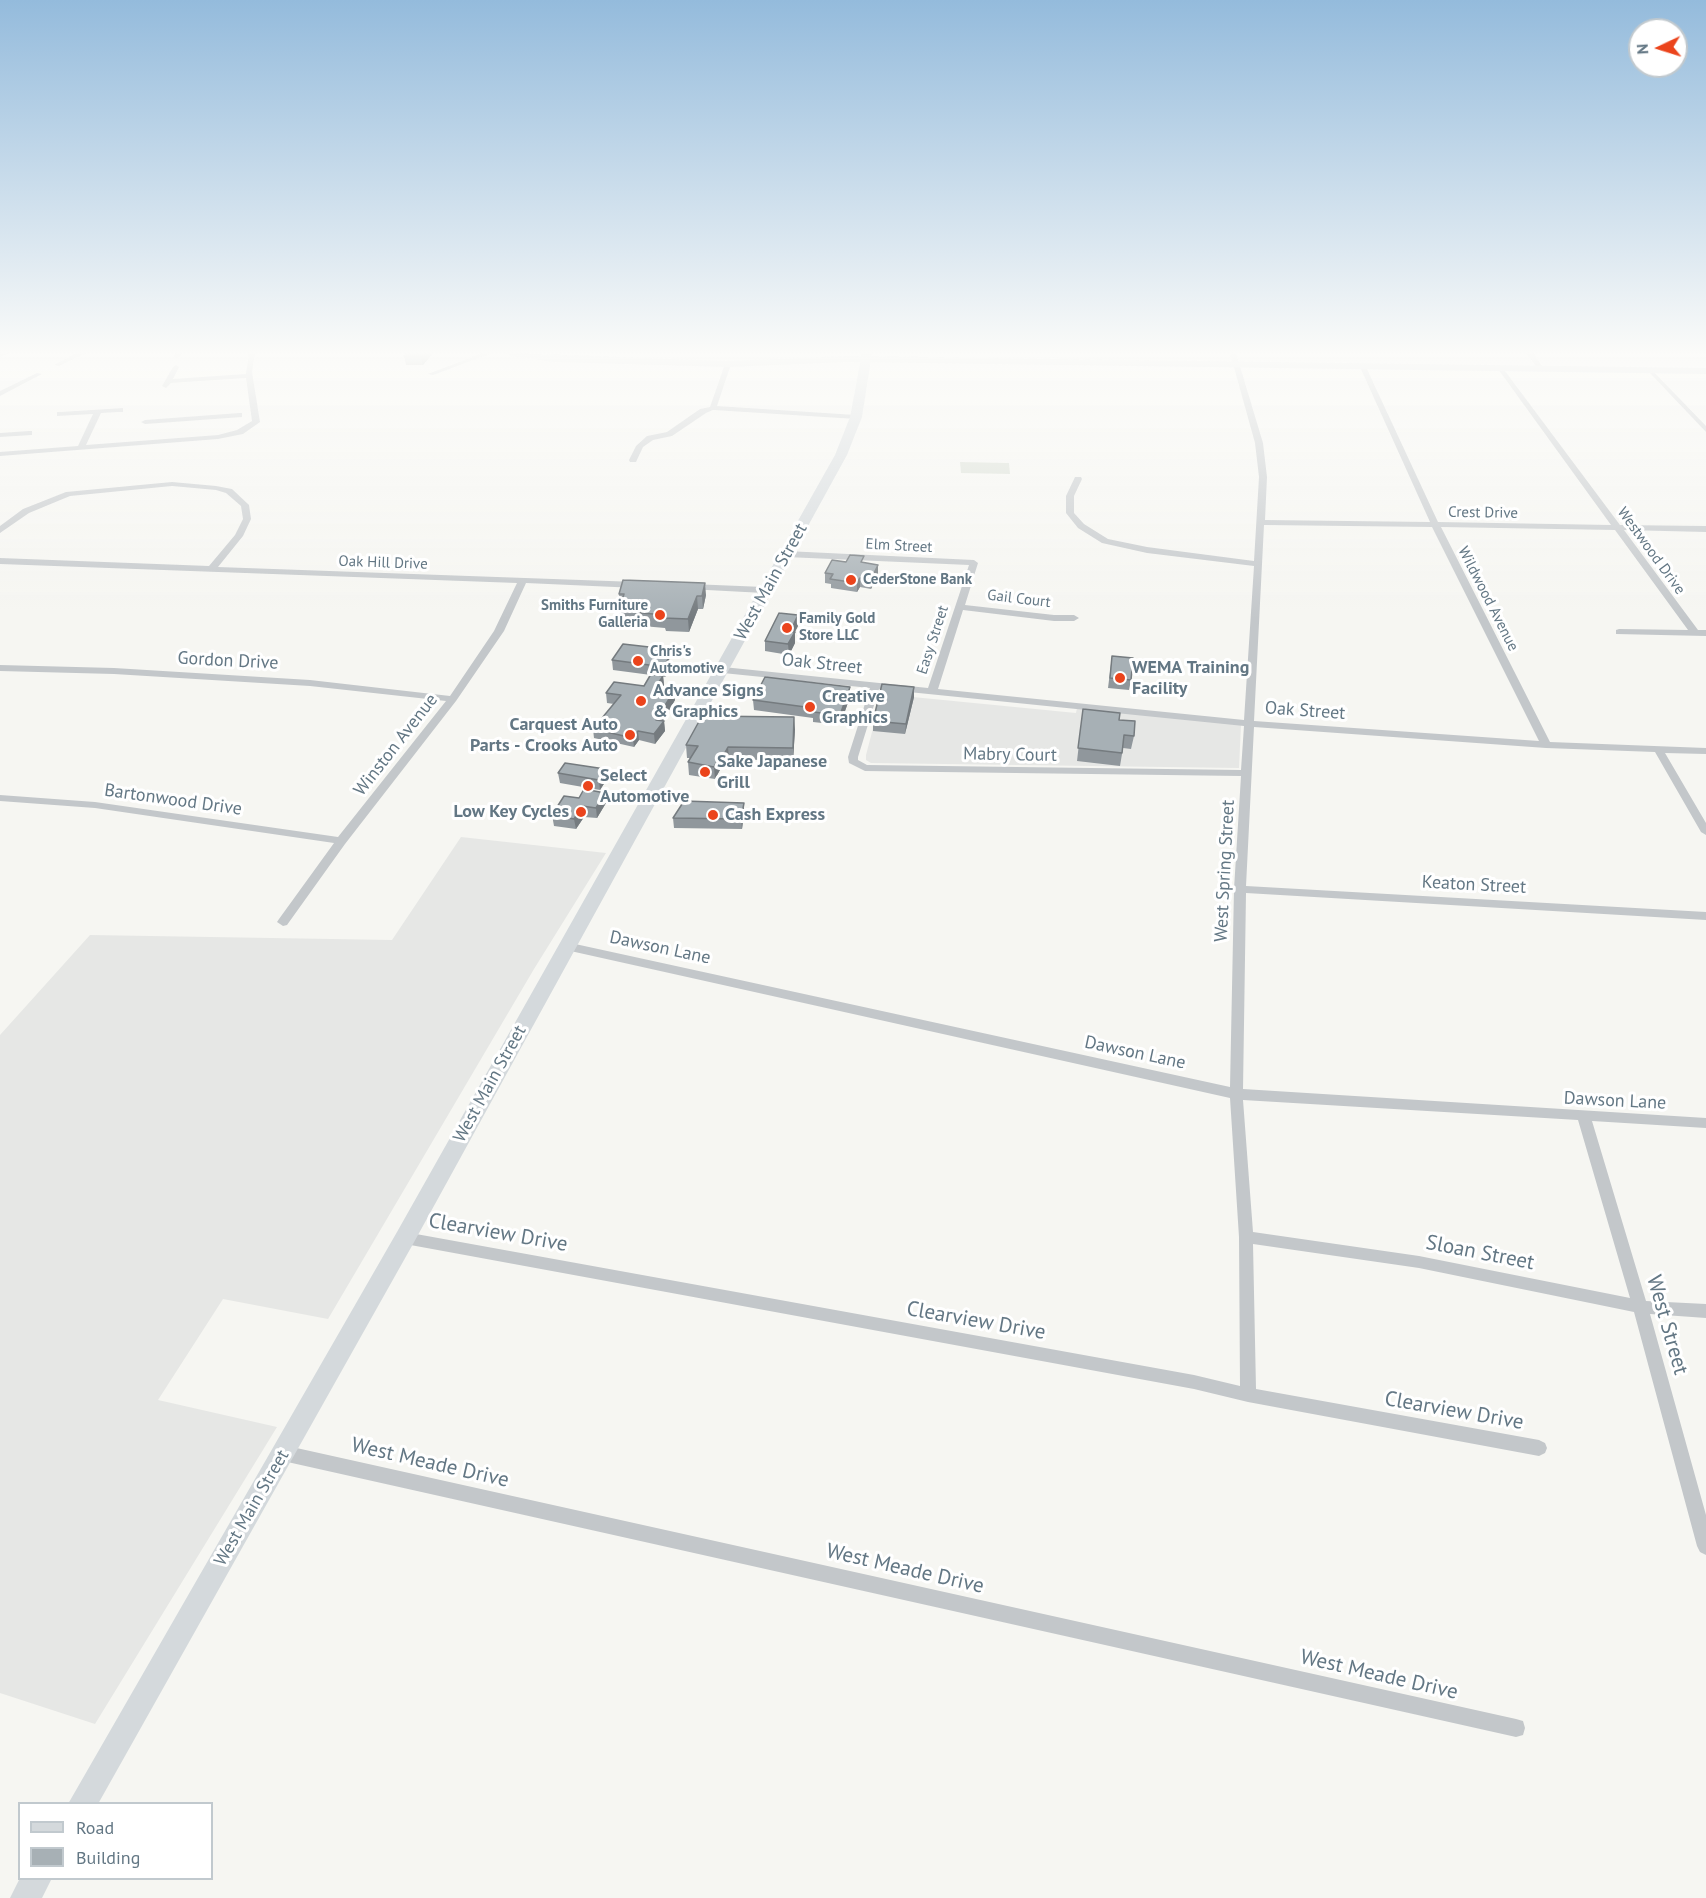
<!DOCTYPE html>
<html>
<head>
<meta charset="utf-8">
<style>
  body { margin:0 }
  #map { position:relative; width:1706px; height:1898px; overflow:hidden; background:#f6f6f2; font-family:"PT Sans",sans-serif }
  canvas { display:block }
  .legend { position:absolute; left:18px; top:1802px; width:195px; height:78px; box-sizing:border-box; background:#fff; border:2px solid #c1c9ce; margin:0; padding:8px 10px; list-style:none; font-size:18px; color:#637784 }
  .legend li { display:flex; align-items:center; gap:12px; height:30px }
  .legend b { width:30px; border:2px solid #c1c9ce }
  .north { position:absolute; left:1628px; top:18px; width:60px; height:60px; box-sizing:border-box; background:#fff; border:2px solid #c1c9ce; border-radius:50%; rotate:266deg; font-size:16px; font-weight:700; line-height:24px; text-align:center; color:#637784 }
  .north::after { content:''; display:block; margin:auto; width:21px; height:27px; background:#eb441c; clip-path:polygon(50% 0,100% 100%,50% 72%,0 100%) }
</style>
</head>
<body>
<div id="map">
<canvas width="1706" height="1898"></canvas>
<ul class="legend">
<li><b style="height:8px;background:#d4d9dc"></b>Road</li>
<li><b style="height:16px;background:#a7b0b5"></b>Building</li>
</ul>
<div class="north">N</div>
</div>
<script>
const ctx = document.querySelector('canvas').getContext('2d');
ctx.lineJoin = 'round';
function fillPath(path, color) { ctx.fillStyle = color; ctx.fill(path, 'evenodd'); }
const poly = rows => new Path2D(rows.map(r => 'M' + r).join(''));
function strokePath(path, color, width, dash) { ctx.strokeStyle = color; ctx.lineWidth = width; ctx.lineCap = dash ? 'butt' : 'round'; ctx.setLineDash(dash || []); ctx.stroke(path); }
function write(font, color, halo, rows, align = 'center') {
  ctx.font = font + ' "PT Sans",sans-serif'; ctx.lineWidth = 6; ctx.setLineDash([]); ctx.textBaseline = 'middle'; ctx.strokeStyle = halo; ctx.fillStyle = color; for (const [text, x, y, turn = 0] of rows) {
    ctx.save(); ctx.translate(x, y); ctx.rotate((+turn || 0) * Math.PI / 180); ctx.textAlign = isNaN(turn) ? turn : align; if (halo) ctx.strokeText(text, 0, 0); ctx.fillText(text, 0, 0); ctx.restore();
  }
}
fillPath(poly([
  [882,694,1076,713,1077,708,1241,725,1239,768,871,763,866,760,866,755],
  [461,837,606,853,534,969,328,1319,223,1299,158,1400,277,1427,95,1724,0,1693,0,1035,90,935,392,940]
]), '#e6e7e5');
fillPath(poly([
  [960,462,1009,463,1010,474,961,473]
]), '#d7ddd3');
fillPath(poly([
  [0,353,8,353,0,357,0,353],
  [77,353,86,353,59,366,54,365,77,353],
  [176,353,182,353,177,359,174,357,176,353],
  [249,353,255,353,252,372,260,422,243,434,218,439,0,456,0,452,78,446,93,414,57,416,57,412,60,412,123,408,123,412,120,412,101,413,86,445,218,435,237,430,252,421,246,378,171,383,166,388,162,386,173,367,176,365,179,367,173,379,246,374,249,353],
  [483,353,492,353,433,375,428,374,483,353],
  [1230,353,1236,353,1263,443,1267,477,1265,520,1430,522,1360,367,1363,365,1366,367,1438,522,1611,525,1498,369,1498,367,1500,366,1502,367,1620,525,1706,526,1706,532,1624,530,1698,630,1706,630,1706,636,1616,634,1616,630,1619,629,1688,630,1615,530,1441,527,1550,742,1706,748,1706,754,1665,753,1706,823,1706,835,1701,832,1655,752,1546,748,1254,727,1246,886,1706,912,1706,920,1246,893,1243,1089,1706,1118,1706,1128,1592,1121,1646,1301,1706,1304,1706,1318,1650,1314,1706,1515,1706,1555,1700,1552,1697,1546,1634,1312,1419,1268,1253,1244,1256,1389,1539,1440,1545,1443,1547,1448,1545,1453,1539,1456,1248,1402,1194,1389,405,1244,400,1242,398,1238,400,1234,405,1232,1194,1375,1240,1386,1239,1237,1230,1098,566,950,560,946,566,942,1230,1087,1234,889,1241,776,865,771,849,763,848,757,870,688,723,673,718,670,723,667,928,688,969,565,786,557,782,554,786,551,974,560,978,563,965,605,1054,615,1074,615,1079,618,1074,621,1054,621,963,610,938,689,1244,720,1254,566,1147,553,1102,543,1078,528,1066,513,1066,496,1075,477,1081,477,1082,479,1074,496,1074,513,1084,524,1108,539,1147,547,1254,561,1259,477,1255,443,1230,353],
  [1264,525,1432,527,1539,741,1254,721,1264,525],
  [879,689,1244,726,1241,770,867,765,858,760,858,757,879,689],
  [1243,1100,1578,1120,1630,1298,1419,1256,1253,1232,1243,1100],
  [1526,353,1533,353,1544,369,1543,370,1539,370,1526,353],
  [728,362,731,364,717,406,856,415,860,417,856,419,713,410,706,413,672,436,653,440,643,447,636,462,630,462,629,460,636,446,647,436,667,432,700,409,710,407,725,364,728,362],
  [1650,368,1706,426,1706,432,1648,371,1647,370,1650,368],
  [37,373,42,374,0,396,0,391,37,373],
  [239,413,242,413,242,417,145,424,141,422,145,420,239,413],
  [29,431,32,431,32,435,0,437,0,433,29,431],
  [172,482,216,486,232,489,249,505,251,519,243,536,218,567,637,582,641,585,637,588,526,583,504,631,456,701,345,844,287,925,283,926,277,922,279,919,334,843,95,808,0,801,0,795,95,802,338,837,446,701,310,686,114,674,0,671,0,665,114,668,310,680,450,696,494,631,517,583,0,564,0,558,209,566,235,535,243,519,241,506,226,493,216,490,172,486,70,496,29,513,0,533,0,526,23,509,66,492,172,482],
  [691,584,764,587,768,590,764,593,688,589,687,587,691,584],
  [283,1445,1516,1719,1523,1721,1525,1728,1523,1735,1516,1737,283,1461,277,1458,275,1453,277,1448,283,1445]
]), '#c3c7ca');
fillPath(poly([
  [506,353,728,361,848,356,1706,368,1706,374,848,362,728,367,554,362,511,356,506,353]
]), '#d4d9dc');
fillPath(poly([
  [862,353,872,353,862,417,847,455,413,1244,98,1804,68,1804,397,1232,835,455,850,417,862,353],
  [20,1878,52,1878,42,1898,10,1898,20,1878]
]), '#d4d9dc');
fillPath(poly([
  [433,353,423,365,406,365,404,356],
  [846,562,864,563,878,574,871,589,860,587,857,592,831,588,831,584,825,583,825,573],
  [619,594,706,595,703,609,698,609,689,632,666,631,665,628,620,624,619,611,620,606],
  [798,626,795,632,795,643,789,655,765,651,765,641],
  [659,656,670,667,665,677,663,676,664,685,662,689,675,700,663,721,664,721,665,731,655,744,639,740,634,747,594,738,593,729,614,704,607,703,606,693,644,686,651,675,613,670,612,660],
  [1112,656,1131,680,1129,690,1108,688],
  [850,687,850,697,840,725,813,722,813,718,754,710,753,700],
  [914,687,914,697,905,734,873,731,873,721],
  [1083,709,1119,720,1134,736,1131,749,1123,748,1120,766,1077,761],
  [795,729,793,761,729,759,723,768,721,768,715,779,689,775,688,762,690,758,687,758,686,745],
  [558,773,607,779,600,790,560,783],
  [605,793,606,803,597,818,584,817,576,829,554,826,552,815,579,798],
  [744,813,742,829,674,828,673,818]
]), '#90979c');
fillPath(poly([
  [425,353,433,353,423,365,421,357],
  [878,565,878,574,871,589,871,579],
  [860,578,860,587,857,592,857,583],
  [705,583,706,595,703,609,702,596],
  [697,596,698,609,689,632,688,619],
  [798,615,798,626,793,635,795,632,795,643,789,655,788,644,790,632],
  [658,648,659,658,653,655],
  [669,657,670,667,665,677,664,667],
  [663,676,664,685,656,697,655,688],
  [850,687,850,697,840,725,840,715],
  [914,687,914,697,905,734,906,724],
  [674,691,675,700,658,729,656,720],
  [794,717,795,729,793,761,793,748],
  [664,721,665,731,655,744,654,734],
  [638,731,639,740,634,747,633,738],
  [728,747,729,759,723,768,723,756],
  [720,755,721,768,715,779,714,767],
  [605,769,607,779,600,790,599,780],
  [605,793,606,803,597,818,596,808],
  [744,803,744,813,742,829,741,819],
  [582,806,584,817,576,829,574,819]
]), '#757b7f');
const building = poly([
  [407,353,425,353,421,357,404,356,407,353],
  [850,555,864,556,861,562,878,565,871,579,860,578,857,583,830,579,833,574,825,573,832,560,846,562,850,555],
  [623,580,705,583,702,596,697,596,688,619,664,618,665,615,619,611,624,594,619,594,623,580],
  [779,613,798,615,790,632,795,632,788,644,765,641,779,613],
  [623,644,658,648,653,655,669,657,664,667,612,660,623,644],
  [1112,656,1133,658,1131,680,1110,678,1112,656],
  [651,674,663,676,655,688,674,691,656,720,664,721,654,734,638,731,633,738,593,729,621,695,606,693,614,682,644,686,651,674],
  [765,677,850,687,840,715,813,712,813,708,753,700,765,677],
  [882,684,914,687,906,724,873,721,882,684],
  [1083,709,1120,713,1119,720,1135,721,1134,736,1124,735,1122,753,1078,748,1083,709],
  [702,716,794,717,793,748,728,747,723,756,720,755,714,767,688,762,698,746,686,745,702,716],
  [565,763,605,769,599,780,558,773,565,763],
  [584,789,605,793,596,808,582,806,574,819,552,815,564,796,579,798,584,789],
  [684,801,744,803,741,819,673,818,684,801]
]);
fillPath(building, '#a7b0b5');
strokePath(building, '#757b7f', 1.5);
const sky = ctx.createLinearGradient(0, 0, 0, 619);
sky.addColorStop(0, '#94bbdc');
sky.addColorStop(0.57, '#fbfbf9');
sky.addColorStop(1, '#fbfbf900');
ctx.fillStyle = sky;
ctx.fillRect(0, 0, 1706, 619);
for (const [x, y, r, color] of [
  [851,580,6,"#eb441c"],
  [660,615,6,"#eb441c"],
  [787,628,6,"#eb441c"],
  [638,661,6,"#eb441c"],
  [1120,678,6,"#eb441c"],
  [641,701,6,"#eb441c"],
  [810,707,6,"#eb441c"],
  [630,735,6,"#eb441c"],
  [705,772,6,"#eb441c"],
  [588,786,6,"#eb441c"],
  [581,812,6,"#eb441c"],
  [713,815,6,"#eb441c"]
]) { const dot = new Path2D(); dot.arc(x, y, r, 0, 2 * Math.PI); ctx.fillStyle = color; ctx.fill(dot); strokePath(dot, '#fff', 2); }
write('15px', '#637784', '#fff', [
  ["Crest Drive",1483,513,1],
  ["Elm Street",899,546,3],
  ["Westwood Drive",1651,551,54],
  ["Oak Hill Drive",383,563,2],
  ["Gail Court",1019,599,7],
  ["Wildwood Avenue",1488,599,63],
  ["Easy Street",933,640,-72]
]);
write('bold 15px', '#637784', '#fff', [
  ["CederStone Bank",863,580],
  ["Smiths Furniture",648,606,"right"],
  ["Galleria",648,623,"right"],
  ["Family Gold",799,619],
  ["Store LLC",799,636],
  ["Chris's",650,652],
  ["Automotive",650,669]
], 'left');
write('18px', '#637784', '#fff', [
  ["West Main Street",771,582,-61],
  ["Gordon Drive",228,661,3],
  ["Oak Street",822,664,6],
  ["Oak Street",1305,711,4],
  ["Winston Avenue",396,745,-52],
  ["Mabry Court",1010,755,1],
  ["Bartonwood Drive",173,800,8],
  ["West Spring Street",1225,871,-87],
  ["Keaton Street",1474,885,3],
  ["Dawson Lane",660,948,12],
  ["Dawson Lane",1135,1053,12],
  ["West Main Street",490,1084,-61],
  ["Dawson Lane",1615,1101,3],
  ["West Main Street",252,1508,-60]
]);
write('bold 18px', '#637784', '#fff', [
  ["WEMA Training",1132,668],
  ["Facility",1132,689],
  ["Advance Signs",653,691],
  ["& Graphics",653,712],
  ["Creative",822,697],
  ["Graphics",822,718],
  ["Carquest Auto",618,725,"right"],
  ["Parts - Crooks Auto",618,746,"right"],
  ["Sake Japanese",717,762],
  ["Grill",717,783],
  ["Select",600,776],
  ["Automotive",600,797],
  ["Low Key Cycles",569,812,"right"],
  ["Cash Express",725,815]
], 'left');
write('21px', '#637784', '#fff', [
  ["Clearview Drive",498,1233,10],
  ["Sloan Street",1480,1253,11],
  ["Clearview Drive",976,1321,10],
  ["West Street",1667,1325,74],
  ["Clearview Drive",1454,1411,10],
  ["West Meade Drive",430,1463,13],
  ["West Meade Drive",905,1569,13],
  ["West Meade Drive",1379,1675,13]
]);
</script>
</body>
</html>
